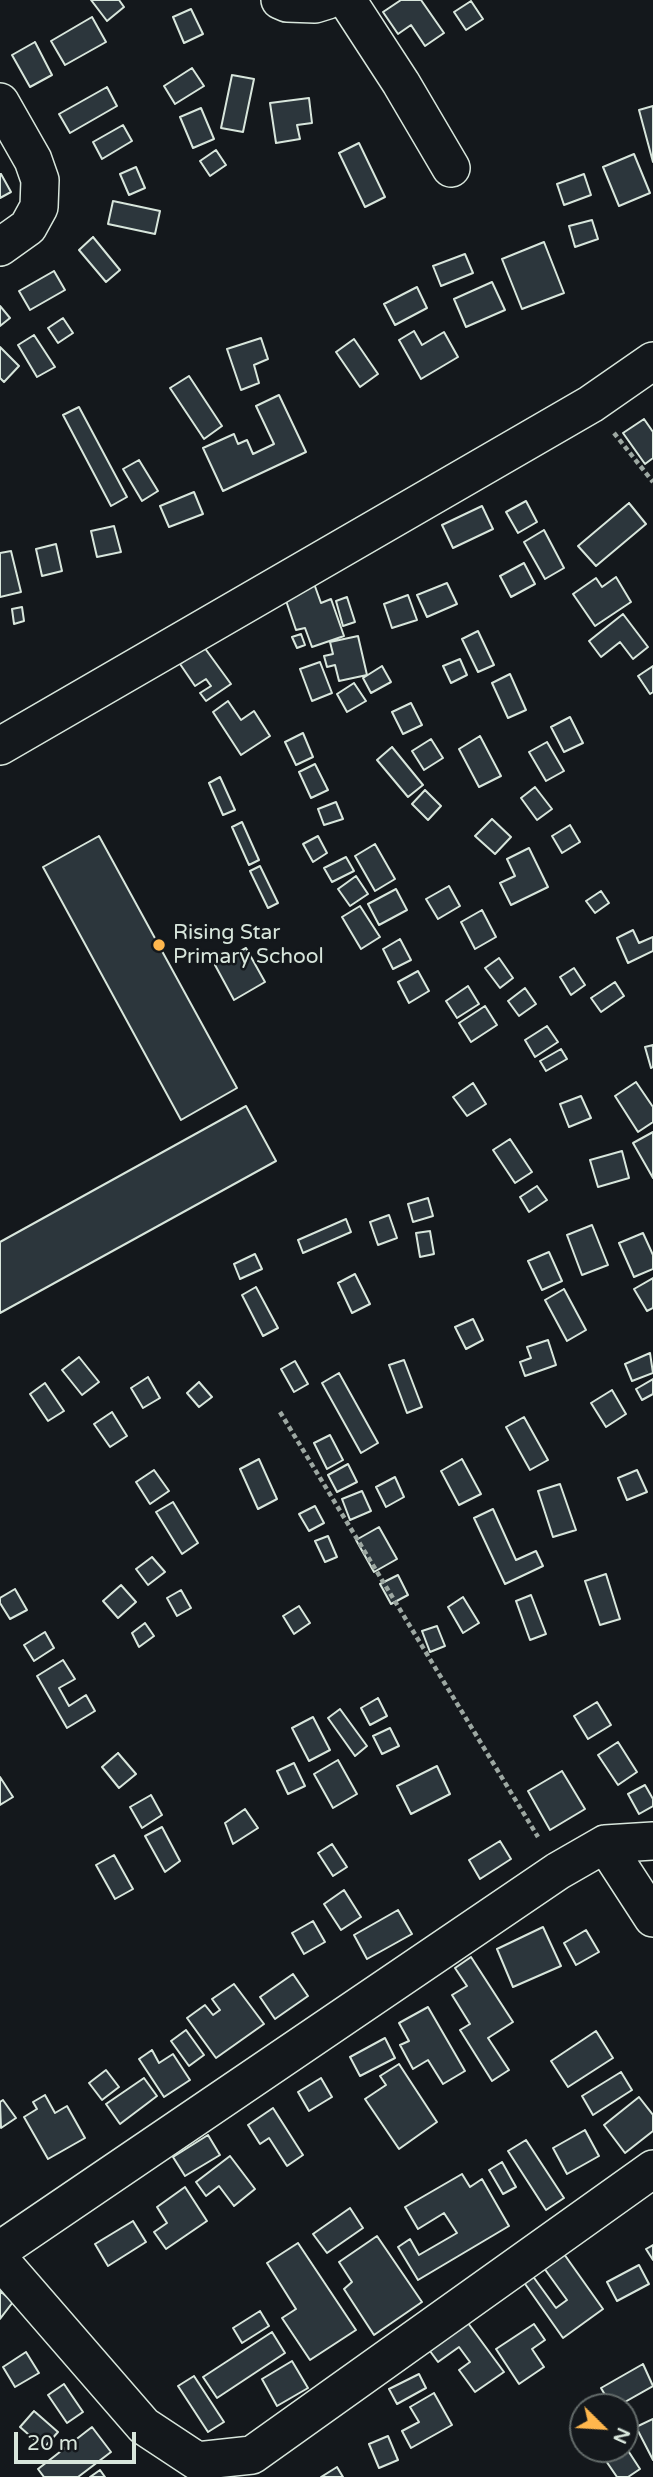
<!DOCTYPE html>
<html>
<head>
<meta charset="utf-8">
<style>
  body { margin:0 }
  #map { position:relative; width:653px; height:2477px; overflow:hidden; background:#14181c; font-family:"Varela Round",sans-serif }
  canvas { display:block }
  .north { position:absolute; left:569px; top:2393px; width:70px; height:70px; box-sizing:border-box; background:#14181c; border:2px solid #626a69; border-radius:50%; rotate:114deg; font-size:19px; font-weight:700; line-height:28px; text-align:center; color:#d8e6dc }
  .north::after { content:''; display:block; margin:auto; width:24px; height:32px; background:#ffb74d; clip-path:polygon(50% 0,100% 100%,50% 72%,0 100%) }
  .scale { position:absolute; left:14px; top:2432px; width:122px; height:32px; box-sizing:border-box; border:4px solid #d8e6dc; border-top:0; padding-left:9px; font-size:21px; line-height:24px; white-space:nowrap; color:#d8e6dc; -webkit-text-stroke:5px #14181c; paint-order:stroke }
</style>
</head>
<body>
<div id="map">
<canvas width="653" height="2477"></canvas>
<div class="north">N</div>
<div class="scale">20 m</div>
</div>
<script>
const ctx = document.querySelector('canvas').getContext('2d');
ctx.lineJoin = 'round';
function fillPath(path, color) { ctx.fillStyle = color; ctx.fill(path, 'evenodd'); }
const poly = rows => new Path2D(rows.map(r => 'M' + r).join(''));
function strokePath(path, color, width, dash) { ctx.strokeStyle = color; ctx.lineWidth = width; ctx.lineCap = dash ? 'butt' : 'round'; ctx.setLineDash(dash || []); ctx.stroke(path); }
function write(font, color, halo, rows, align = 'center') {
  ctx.font = font + ' "Varela Round",sans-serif'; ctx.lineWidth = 5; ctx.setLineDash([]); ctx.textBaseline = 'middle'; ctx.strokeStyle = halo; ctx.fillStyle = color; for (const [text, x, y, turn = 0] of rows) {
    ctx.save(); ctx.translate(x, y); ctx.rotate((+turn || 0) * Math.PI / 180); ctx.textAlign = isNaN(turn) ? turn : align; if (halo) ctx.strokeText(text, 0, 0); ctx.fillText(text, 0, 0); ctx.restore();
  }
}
const building = poly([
  [91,0,119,0,124,7,107,21,91,0],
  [401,0,421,0,444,33,425,46,411,25,398,34,383,12,401,0],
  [471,1,483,19,466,30,454,12,471,1],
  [191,9,203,34,184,43,173,17,191,9],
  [92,17,106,42,65,65,51,41,92,17],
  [35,42,52,75,30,87,12,55,35,42],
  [192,68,204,86,175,104,164,86,192,68],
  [232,75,254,79,243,132,221,128,232,75],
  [107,87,117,106,70,133,59,114,107,87],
  [309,98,312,123,297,125,300,139,276,143,270,103,309,98],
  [653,106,653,162,639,110,653,106],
  [201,108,214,139,193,148,180,117,201,108],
  [123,125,132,141,102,159,93,142,123,125],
  [359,143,385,197,365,207,339,153,359,143],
  [216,150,226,165,210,176,200,161,216,150],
  [634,154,650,193,619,206,603,167,634,154],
  [136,167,145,188,129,195,120,174,136,167],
  [1,174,11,192,0,198,0,174,1,174],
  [584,174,591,195,564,205,557,184,584,174],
  [113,201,160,211,155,234,108,224,113,201],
  [592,220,598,239,575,247,569,226,592,220],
  [93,237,120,270,106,282,79,250,93,237],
  [544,242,564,293,522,309,502,259,544,242],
  [465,254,473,273,441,286,433,266,465,254],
  [54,271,65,290,30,310,19,291,54,271],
  [492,282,505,310,466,327,454,299,492,282],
  [417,287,427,308,395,325,384,304,417,287],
  [0,306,10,318,0,326,0,306],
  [63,318,73,333,58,343,48,328,63,318],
  [414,331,422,345,444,332,458,357,421,379,399,340,414,331],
  [34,335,55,367,37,377,18,345,34,335],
  [261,338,268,359,254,365,259,383,241,390,227,349,261,338],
  [354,339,378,374,360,387,336,352,354,339],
  [0,347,19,366,4,382,0,378,0,347],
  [189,376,222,426,204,439,170,388,189,376],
  [279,395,306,452,223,491,203,448,234,434,238,444,247,440,253,454,274,444,256,406,279,395],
  [79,407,127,497,111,506,63,415,79,407],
  [644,419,653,432,653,458,645,464,623,433,644,419],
  [139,460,158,491,142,501,123,469,139,460],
  [194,492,203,514,169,527,160,506,194,492],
  [526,501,537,522,518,533,506,512,526,501],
  [629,503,646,524,596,566,578,546,629,503],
  [482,506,493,529,453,548,442,525,482,506],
  [114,526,121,552,97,557,91,531,114,526],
  [544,530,564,568,545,579,524,542,544,530],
  [56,544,62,571,42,576,36,549,56,544],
  [11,551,21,592,0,597,0,553,11,551],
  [524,563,535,584,511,597,500,576,524,563],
  [616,577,631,602,595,626,573,594,596,578,602,587,616,577],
  [312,578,321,603,331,599,344,636,312,647,305,628,296,630,282,589,312,578],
  [447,583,457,604,427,617,417,595,447,583],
  [408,595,417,620,392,628,384,604,408,595],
  [347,597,355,622,343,626,336,601,347,597],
  [22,607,24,621,14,624,12,609,22,607],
  [623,614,648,647,633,659,620,642,601,657,589,641,623,614],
  [478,631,494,665,478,672,462,639,478,631],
  [301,634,305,645,297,648,292,637,301,634],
  [358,636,367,675,339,681,335,665,327,667,324,656,333,654,330,642,358,636],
  [204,647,231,684,206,701,200,693,211,686,206,679,195,686,180,664,204,647],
  [460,659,467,675,451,683,443,666,460,659],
  [320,662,332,693,312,701,300,669,320,662],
  [382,666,391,682,371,693,363,678,382,666],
  [653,666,653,692,650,694,638,676,653,666],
  [510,674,526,710,508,718,492,683,510,674],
  [354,683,366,701,347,712,337,694,354,683],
  [228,701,241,720,254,711,270,736,241,755,213,712,228,701],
  [411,703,422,725,403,734,392,712,411,703],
  [570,717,583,743,564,752,551,727,570,717],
  [303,733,313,757,296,765,285,742,303,733],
  [480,736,501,776,479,787,459,749,480,736],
  [431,739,443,758,424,770,412,751,431,739],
  [547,742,564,771,546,781,529,752,547,742],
  [392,747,423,785,408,797,377,760,392,747],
  [315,764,328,790,311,798,299,772,315,764],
  [220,777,235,810,223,815,209,783,220,777],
  [535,787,552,809,537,820,521,798,535,787],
  [425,790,441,806,428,820,412,804,425,790],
  [336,802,343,819,324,825,318,809,336,802],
  [492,819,511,837,495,854,475,836,492,819],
  [242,822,259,860,249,865,232,827,242,822],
  [570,825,580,842,562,853,552,836,570,825],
  [99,836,237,1088,181,1120,43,867,99,836],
  [318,836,327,853,313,862,303,844,318,836],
  [375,844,395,879,375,891,355,856,375,844],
  [529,848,548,887,511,905,500,883,515,876,507,859,529,848],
  [346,857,354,871,332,882,324,868,346,857],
  [260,866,278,903,268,908,250,871,260,866],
  [356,876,368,894,350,906,338,889,356,876],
  [449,886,460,906,438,919,426,899,449,886],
  [396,889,407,910,379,925,368,904,396,889],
  [601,891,609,903,595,913,586,901,601,891],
  [360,906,380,937,361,949,342,917,360,906],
  [482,910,496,937,475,949,461,922,482,910],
  [633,930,639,943,653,937,653,951,628,963,617,938,633,930],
  [400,939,411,960,393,969,383,949,400,939],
  [246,948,265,982,234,1000,215,965,246,948],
  [499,958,513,978,500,988,485,968,499,958],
  [574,968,585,985,571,995,560,977,574,968],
  [418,971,429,991,409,1003,398,982,418,971],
  [615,982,624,996,601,1012,591,998,615,982],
  [468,986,479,1004,457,1018,446,1001,468,986],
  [525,988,536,1004,519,1016,508,1001,525,988],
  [485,1006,497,1025,471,1042,459,1023,485,1006],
  [547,1026,558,1042,535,1057,525,1040,547,1026],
  [653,1045,653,1067,651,1068,645,1047,653,1045],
  [561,1049,567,1059,546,1071,540,1061,561,1049],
  [636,1082,653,1107,653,1122,638,1132,615,1096,636,1082],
  [473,1083,486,1104,467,1116,453,1097,473,1083],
  [581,1096,591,1118,569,1127,560,1104,581,1096],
  [246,1106,276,1161,0,1313,0,1242,246,1106],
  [653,1132,653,1178,633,1143,653,1132],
  [510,1139,532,1172,515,1183,493,1150,510,1139],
  [622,1151,629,1178,598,1187,590,1160,622,1151],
  [537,1186,547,1200,529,1212,520,1197,537,1186],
  [428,1198,433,1216,413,1222,408,1204,428,1198],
  [389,1215,397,1238,378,1245,370,1222,389,1215],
  [346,1219,351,1232,303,1253,298,1240,346,1219],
  [592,1225,608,1265,582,1275,567,1235,592,1225],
  [430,1231,434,1254,420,1257,416,1233,430,1231],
  [643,1233,653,1255,653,1269,634,1277,619,1243,643,1233],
  [549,1252,562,1281,542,1290,528,1261,549,1252],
  [255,1254,262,1269,240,1279,234,1264,255,1254],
  [355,1274,370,1304,352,1313,338,1283,355,1274],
  [653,1278,653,1308,647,1311,634,1289,653,1278],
  [256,1287,278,1328,263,1336,242,1295,256,1287],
  [564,1289,586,1330,567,1341,545,1300,564,1289],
  [473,1319,483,1340,466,1349,455,1327,473,1319],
  [548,1340,556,1365,525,1376,520,1362,531,1358,527,1347,548,1340],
  [650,1353,653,1373,632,1381,625,1364,650,1353],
  [79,1357,99,1382,82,1395,62,1370,79,1357],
  [404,1360,422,1407,407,1413,389,1365,404,1360],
  [295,1361,308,1384,294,1392,281,1369,295,1361],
  [339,1373,378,1443,361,1453,322,1383,339,1373],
  [148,1377,160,1398,143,1408,131,1388,148,1377],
  [653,1379,653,1394,642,1400,636,1389,653,1379],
  [199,1382,212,1397,199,1407,187,1393,199,1382],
  [45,1383,64,1411,48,1421,30,1394,45,1383],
  [612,1390,626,1414,606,1427,591,1403,612,1390],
  [112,1412,127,1436,110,1447,94,1424,112,1412],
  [524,1417,548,1460,530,1470,506,1427,524,1417],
  [330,1435,343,1460,327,1469,314,1443,330,1435],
  [259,1459,277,1499,258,1509,240,1469,259,1459],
  [462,1459,481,1494,459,1505,441,1471,462,1459],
  [348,1464,357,1482,337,1492,328,1475,348,1464],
  [154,1470,169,1491,150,1504,136,1482,154,1470],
  [637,1470,647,1492,627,1500,618,1478,637,1470],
  [395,1477,404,1497,386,1507,376,1487,395,1477],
  [560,1484,576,1530,553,1537,538,1491,560,1484],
  [362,1491,371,1511,350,1520,342,1499,362,1491],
  [173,1502,198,1543,182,1554,156,1512,173,1502],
  [315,1506,324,1523,309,1531,299,1514,315,1506],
  [493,1509,516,1560,536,1551,543,1566,505,1584,474,1518,493,1509],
  [379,1527,397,1559,374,1572,356,1540,379,1527],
  [328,1536,337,1557,325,1562,315,1541,328,1536],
  [152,1557,165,1572,148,1585,136,1569,152,1557],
  [606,1574,620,1619,600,1625,585,1581,606,1574],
  [398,1575,408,1595,391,1604,380,1584,398,1575],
  [121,1585,136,1602,118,1618,103,1601,121,1585],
  [15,1589,27,1610,10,1619,0,1603,0,1598,15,1589],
  [181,1590,191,1608,177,1616,167,1598,181,1590],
  [531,1595,546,1634,530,1640,516,1601,531,1595],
  [463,1597,479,1623,463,1633,448,1607,463,1597],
  [299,1606,310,1623,294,1634,283,1616,299,1606],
  [145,1623,154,1636,139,1647,132,1633,145,1623],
  [437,1626,445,1646,430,1652,422,1631,437,1626],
  [45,1632,54,1648,34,1661,24,1645,45,1632],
  [63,1660,75,1679,59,1688,69,1706,86,1695,95,1711,67,1728,37,1676,63,1660],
  [378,1698,387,1716,370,1725,361,1708,378,1698],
  [597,1702,611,1725,588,1739,574,1716,597,1702],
  [340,1709,367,1746,355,1756,328,1718,340,1709],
  [313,1717,330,1750,309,1761,292,1728,313,1717],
  [390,1728,399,1746,382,1754,373,1736,390,1728],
  [618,1742,637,1772,618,1785,598,1755,618,1742],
  [118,1753,136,1774,119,1788,102,1767,118,1753],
  [338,1760,357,1794,333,1808,314,1774,338,1760],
  [294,1763,305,1786,288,1794,277,1771,294,1763],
  [437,1766,450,1794,411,1814,397,1786,437,1766],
  [562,1771,585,1809,550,1830,528,1791,562,1771],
  [0,1777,13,1797,0,1805,0,1777],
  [645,1785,653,1799,653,1806,639,1814,628,1794,645,1785],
  [151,1795,162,1815,142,1828,130,1807,151,1795],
  [245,1809,258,1828,233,1844,225,1823,245,1809],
  [162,1827,180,1861,165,1872,145,1836,162,1827],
  [500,1841,511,1859,480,1879,469,1860,500,1841],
  [332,1844,347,1867,333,1876,318,1853,332,1844],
  [114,1855,133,1889,115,1899,96,1865,114,1855],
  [344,1890,361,1917,341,1930,324,1904,344,1890],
  [398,1910,412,1934,367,1959,354,1935,398,1910],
  [313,1921,325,1942,304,1954,292,1933,313,1921],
  [543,1927,561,1966,513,1987,497,1949,543,1927],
  [586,1930,599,1952,576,1965,564,1943,586,1930],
  [471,1957,513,2022,488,2038,509,2070,492,2081,460,2030,470,2024,452,1995,467,1986,455,1968,471,1957],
  [293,1974,308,1996,275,2019,260,1997,293,1974],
  [234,1984,264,2024,216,2058,187,2018,205,2005,213,2015,220,2010,212,1999,234,1984],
  [428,2007,465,2071,443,2084,428,2060,413,2069,400,2045,409,2041,399,2023,428,2007],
  [186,2030,204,2055,189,2066,171,2041,186,2030],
  [596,2031,613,2058,568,2087,551,2061,596,2031],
  [385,2038,395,2058,360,2076,350,2057,385,2038],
  [152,2050,159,2063,173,2054,190,2080,164,2097,139,2059,152,2050],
  [399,2064,437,2122,399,2149,365,2099,386,2085,380,2076,399,2064],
  [106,2070,119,2087,102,2100,89,2083,106,2070],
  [621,2072,632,2090,593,2115,582,2096,621,2072],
  [144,2078,157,2096,120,2124,106,2104,144,2078],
  [321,2078,332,2097,309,2111,298,2092,321,2078],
  [45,2095,55,2113,67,2106,85,2138,48,2159,24,2117,37,2109,33,2102,45,2095],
  [639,2097,653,2115,653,2131,625,2153,604,2125,639,2097],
  [3,2100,16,2118,1,2128,0,2102,3,2100],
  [273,2108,303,2155,287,2166,269,2138,260,2144,248,2125,273,2108],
  [585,2130,599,2156,567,2174,553,2148,585,2130],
  [208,2135,220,2155,185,2176,173,2157,208,2135],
  [526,2140,564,2198,546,2210,508,2151,526,2140],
  [230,2156,255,2189,234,2206,219,2186,206,2196,196,2182,230,2156],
  [502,2162,516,2187,503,2194,489,2170,502,2162],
  [462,2174,470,2187,482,2179,509,2226,418,2280,398,2247,410,2239,419,2255,457,2233,444,2213,418,2229,405,2207,462,2174],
  [185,2187,207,2221,166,2249,154,2232,167,2223,157,2207,185,2187],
  [350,2208,363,2228,327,2253,313,2234,350,2208],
  [133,2221,146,2242,108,2266,95,2244,133,2221],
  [377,2236,422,2302,374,2335,344,2289,352,2282,339,2262,377,2236],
  [298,2243,356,2330,310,2360,282,2318,296,2309,267,2263,298,2243],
  [653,2245,653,2260,646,2249,653,2245],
  [564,2254,603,2309,563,2338,523,2281,532,2275,556,2308,567,2300,544,2268,564,2254],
  [639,2265,649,2284,617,2301,607,2282,639,2265],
  [0,2291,13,2302,0,2319,0,2291],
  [260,2311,269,2326,242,2343,233,2328,260,2311],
  [465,2319,504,2372,475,2392,459,2370,470,2362,459,2347,438,2362,427,2347,465,2319],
  [534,2324,545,2340,532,2349,544,2367,519,2384,496,2349,534,2324],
  [272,2332,285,2353,217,2398,203,2377,272,2332],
  [26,2352,39,2373,15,2387,3,2367,26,2352],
  [292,2361,308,2388,277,2406,262,2379,292,2361],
  [643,2364,653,2386,616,2407,612,2407,601,2388,643,2364],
  [419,2374,426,2388,397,2404,389,2389,419,2374],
  [194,2376,224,2422,208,2432,178,2386,194,2376],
  [64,2384,83,2412,67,2423,48,2395,64,2384],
  [434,2393,452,2425,411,2448,402,2431,419,2422,410,2407,434,2393],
  [34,2411,58,2432,44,2448,20,2427,34,2411],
  [653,2419,653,2460,636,2427,653,2419],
  [92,2427,111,2452,78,2477,44,2477,38,2469,92,2427],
  [388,2436,398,2460,379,2468,369,2444,388,2436],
  [625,2446,640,2469,628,2477,617,2477,604,2458,618,2449,625,2449,625,2446],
  [337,2467,343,2477,321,2477,337,2467],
  [100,2470,105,2477,90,2477,100,2470]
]);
fillPath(building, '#2c363c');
strokePath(building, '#d8e6dc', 2);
const street = poly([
  [280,0,287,3,315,4,328,0],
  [347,0,401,83,451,168],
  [0,102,33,160,40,180,39,207,28,227,0,247],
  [0,746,591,404,653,361],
  [605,1844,653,1918],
  [0,2250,558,1871,605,1844,653,1841],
  [0,2260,144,2426,197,2461,252,2455,653,2169]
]);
strokePath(street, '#d8e6dc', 40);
strokePath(poly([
  [614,433,653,482],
  [280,1412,538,1837]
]), '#9da8a2', 4.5, [5, 3.5]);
strokePath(street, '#14181c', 37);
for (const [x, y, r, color] of [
  [159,945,7,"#ffb74d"]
]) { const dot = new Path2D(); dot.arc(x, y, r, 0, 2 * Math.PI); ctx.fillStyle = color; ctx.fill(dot); strokePath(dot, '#14181c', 2.5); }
write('21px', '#d8e6dc', '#14181c', [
  ["Rising Star",173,933],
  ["Primary School",173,957]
], 'left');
</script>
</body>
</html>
